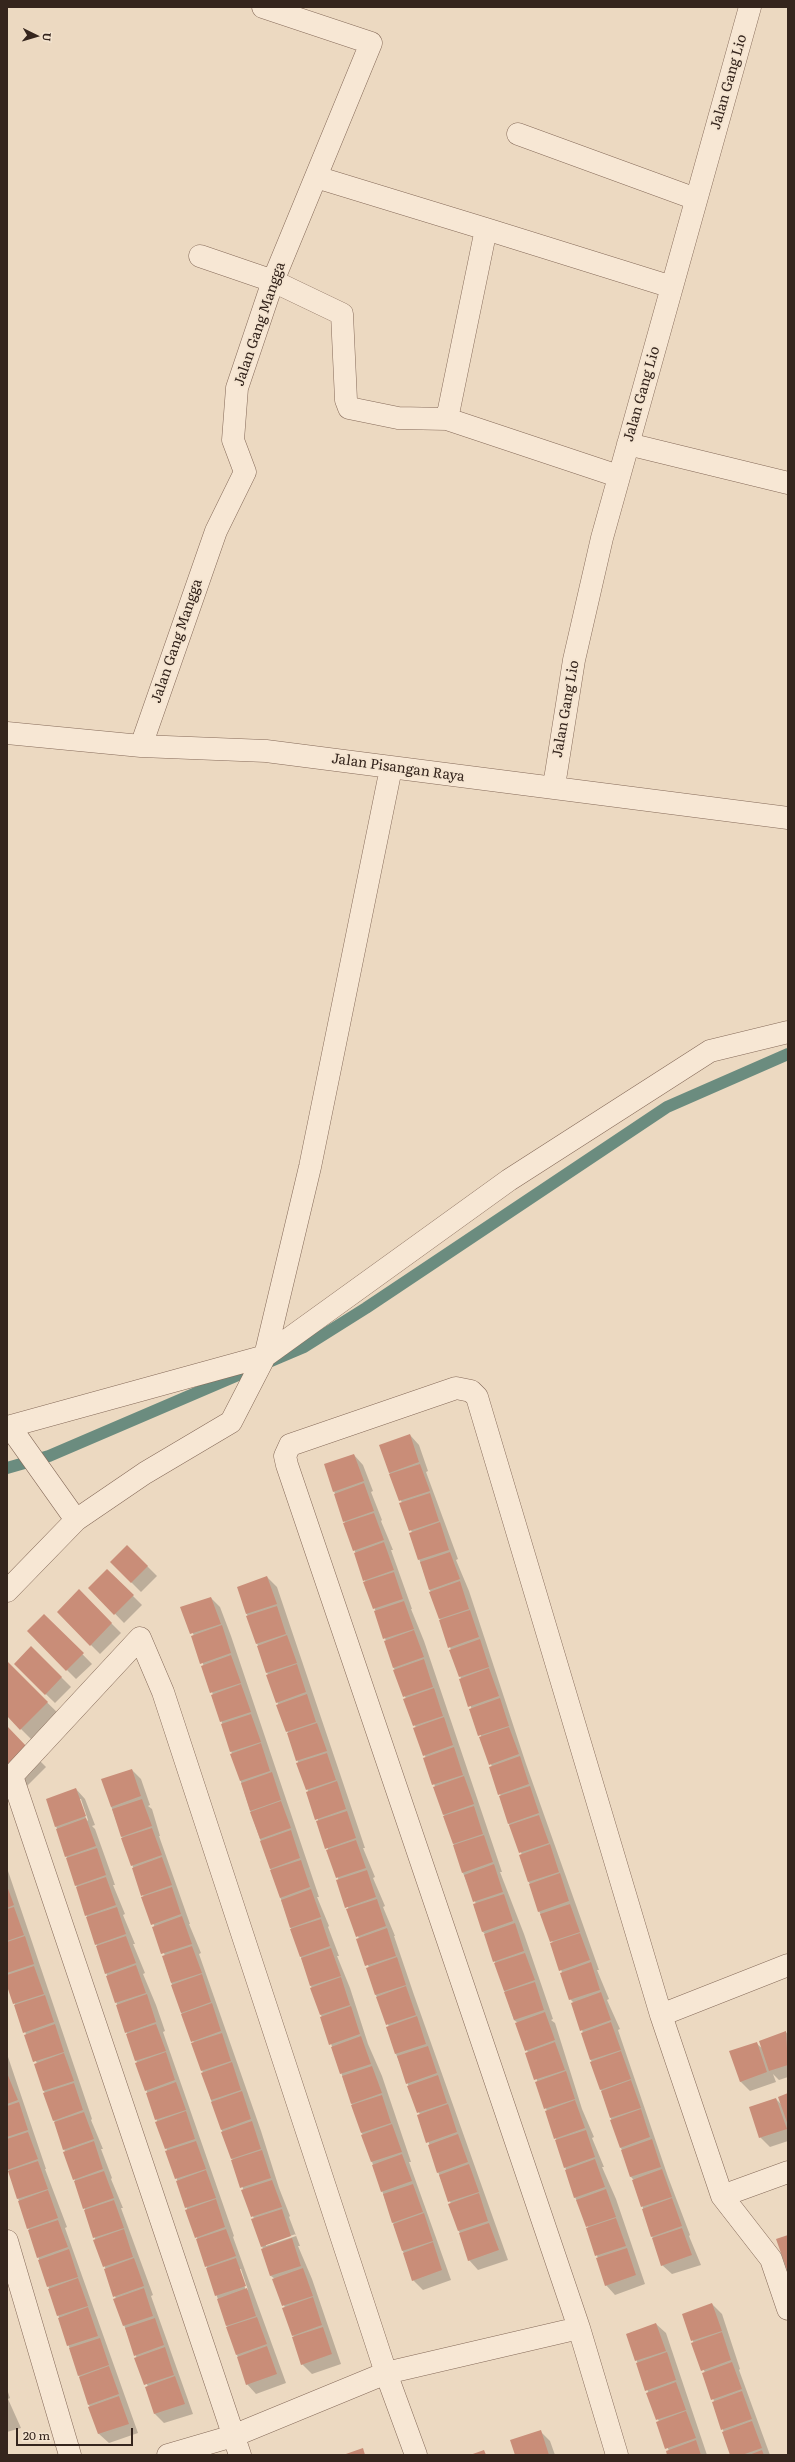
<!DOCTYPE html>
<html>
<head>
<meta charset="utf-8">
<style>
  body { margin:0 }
  #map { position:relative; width:795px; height:2462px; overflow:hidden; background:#ecd9c1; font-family:Literata,serif }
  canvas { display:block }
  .frame { position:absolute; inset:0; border:8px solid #35251d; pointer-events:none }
  .north { position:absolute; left:16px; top:16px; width:40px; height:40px; -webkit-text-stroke:3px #f4e4d0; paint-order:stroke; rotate:95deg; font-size:11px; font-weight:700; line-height:16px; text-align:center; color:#35251d }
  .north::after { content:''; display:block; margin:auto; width:14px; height:18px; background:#35251d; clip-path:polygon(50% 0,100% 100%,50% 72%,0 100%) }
  .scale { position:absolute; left:16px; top:2428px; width:117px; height:18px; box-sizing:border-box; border:2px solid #35251d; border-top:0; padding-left:5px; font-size:12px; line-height:14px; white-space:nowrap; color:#35251d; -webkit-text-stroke:3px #f4e4d0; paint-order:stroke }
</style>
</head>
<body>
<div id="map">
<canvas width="795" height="2462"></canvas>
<div class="frame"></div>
<div class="north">U</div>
<div class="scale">20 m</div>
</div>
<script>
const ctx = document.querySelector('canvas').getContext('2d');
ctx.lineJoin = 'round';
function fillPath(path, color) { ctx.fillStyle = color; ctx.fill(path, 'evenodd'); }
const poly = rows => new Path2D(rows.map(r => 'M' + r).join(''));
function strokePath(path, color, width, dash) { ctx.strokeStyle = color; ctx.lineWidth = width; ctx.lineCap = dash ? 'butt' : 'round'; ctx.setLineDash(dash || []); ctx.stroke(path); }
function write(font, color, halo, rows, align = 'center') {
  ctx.font = font + ' Literata,serif'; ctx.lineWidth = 3.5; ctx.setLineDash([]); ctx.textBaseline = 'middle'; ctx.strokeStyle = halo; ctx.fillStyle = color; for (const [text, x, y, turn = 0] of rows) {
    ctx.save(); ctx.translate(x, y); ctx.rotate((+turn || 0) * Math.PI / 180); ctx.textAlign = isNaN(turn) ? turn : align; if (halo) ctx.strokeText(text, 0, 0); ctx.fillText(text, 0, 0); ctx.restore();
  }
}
fillPath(poly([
  [410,1435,419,1445,428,1471,426,1472,458,1559,456,1560,469,1591,526,1764,599,1970,597,1970,609,1999,607,2000,620,2029,618,2030,668,2177,690,2235,689,2236,701,2265,672,2274,662,2265,652,2236,634,2180,631,2177,591,2060,574,2003,570,1999,553,1943,539,1911,520,1856,522,1855,509,1824,492,1767,410,1533,412,1533,402,1503,389,1472],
  [354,1455,363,1465,373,1491,371,1492,382,1520,381,1521,393,1550,391,1550,412,1609,411,1609,424,1641,502,1872,500,1872,524,1934,553,2019,551,2020,555,2023,582,2109,594,2137,592,2138,604,2167,602,2167,616,2199,645,2284,615,2295,606,2285,589,2229,575,2197,528,2053,518,2023,514,2020,486,1935,483,1932,474,1905,476,1904,463,1873,416,1728,404,1700,406,1699,394,1668,386,1641,325,1465],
  [127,1546,157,1576,141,1592,111,1562],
  [107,1570,142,1605,124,1623,90,1588],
  [267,1577,277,1587,365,1848,363,1848,375,1877,373,1878,385,1906,383,1907,395,1936,394,1936,414,1995,508,2260,478,2270,469,2260,450,2205,451,2204,438,2172,420,2115,396,2054,387,2027,389,2027,376,1995,367,1969,369,1968,238,1588],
  [79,1591,121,1633,100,1654,58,1612],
  [211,1598,220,1607,231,1636,319,1897,317,1897,329,1926,328,1927,339,1956,337,1956,350,1988,368,2044,382,2076,411,2162,409,2162,451,2280,423,2290,413,2280,251,1813,194,1636,182,1607],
  [44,1615,92,1664,76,1679,28,1631],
  [31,1647,71,1687,55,1703,15,1664],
  [7,1663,66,1721,39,1747,7,1715],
  [7,1728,46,1767,25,1788],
  [132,1770,141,1779,150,1805,148,1806,152,1809,160,1836,159,1836,190,1924,189,1924,201,1953,199,1954,261,2131,279,2188,290,2216,289,2217,300,2246,298,2246,312,2279,341,2364,312,2374,302,2364,285,2308,275,2279,271,2276,254,2219,211,2100,194,2043,181,2012,163,1957,165,1956,111,1806],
  [296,2234,296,2236,266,2246,266,2244],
  [76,1789,85,1799,95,1825,92,1826,95,1829,115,1885,113,1885,125,1914,123,1915,135,1944,133,1944,145,1973,143,1974,156,2005,165,2031,163,2032,234,2236,233,2237,286,2383,256,2394,247,2384,56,1826],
  [79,1799,81,1799,88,1820,87,1821],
  [239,2269,241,2269,248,2290,246,2291],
  [7,1868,92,2119,91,2120,103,2149,101,2149,112,2178,111,2179,123,2208,121,2208,153,2295,151,2296,193,2414,164,2423,155,2414,146,2388,148,2387,124,2325,116,2299,35,2065,37,2064,7,1983],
  [786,2032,788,2035,788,2077,779,2080,773,2074,776,2082,750,2091,740,2081,756,2043,763,2049],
  [7,2054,46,2169,45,2169,67,2227,65,2228,138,2433,109,2443,99,2434,7,2166],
  [788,2094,788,2141,770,2147,760,2137,776,2099,782,2105],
  [712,2304,722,2314,740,2369,739,2370,770,2455,731,2455,705,2373,683,2315],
  [656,2324,666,2333,707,2455,668,2455,669,2451,657,2423,659,2422,627,2334],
  [7,2389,10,2398,8,2399,21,2428,7,2432],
  [540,2431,550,2441,555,2455,516,2455]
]), '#0003');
strokePath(poly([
  [271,1361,304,1347,366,1308,667,1107,788,1054],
  [7,1468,49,1456,252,1369]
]), '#6b8c7f', 12);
fillPath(poly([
  [410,1434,419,1462,389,1473,379,1445],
  [354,1454,364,1481,333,1492,324,1464],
  [420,1464,430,1491,399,1501,389,1474],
  [364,1483,374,1511,343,1522,334,1494],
  [430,1493,439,1521,409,1531,399,1503],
  [374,1513,384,1540,353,1551,343,1523],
  [440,1522,449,1550,418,1560,409,1533],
  [384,1542,394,1570,363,1581,354,1553],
  [127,1545,148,1566,131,1583,110,1562],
  [450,1552,460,1579,429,1590,420,1562],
  [107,1569,134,1595,114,1615,88,1588],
  [394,1572,403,1599,373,1609,363,1582],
  [267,1576,277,1604,246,1614,237,1587],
  [460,1581,469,1609,439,1619,429,1592],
  [79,1589,112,1623,90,1646,57,1612],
  [211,1597,221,1624,190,1634,180,1607],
  [404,1601,414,1629,383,1639,374,1611],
  [277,1606,286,1634,256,1644,246,1616],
  [470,1610,479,1637,448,1648,439,1620],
  [44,1614,84,1653,66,1671,27,1631],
  [222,1625,231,1653,200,1664,191,1636],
  [414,1630,424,1657,393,1668,384,1641],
  [287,1635,297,1663,266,1673,257,1646],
  [480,1639,489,1667,459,1677,449,1650],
  [31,1646,62,1677,45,1695,14,1664],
  [231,1655,241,1683,210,1693,201,1666],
  [424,1659,433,1687,403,1697,393,1670],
  [7,1661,48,1702,20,1730,7,1716],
  [297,1664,306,1692,276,1703,266,1675],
  [489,1668,499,1696,468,1707,459,1679],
  [241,1684,251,1712,220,1722,211,1695],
  [434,1688,443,1716,413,1726,403,1699],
  [307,1694,316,1722,286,1732,276,1705],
  [500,1698,509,1726,478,1736,469,1709],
  [251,1714,261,1742,230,1752,221,1724],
  [444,1717,453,1745,423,1756,413,1728],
  [317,1723,327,1751,296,1761,287,1733],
  [7,1726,28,1748,7,1769],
  [509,1727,519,1754,489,1765,479,1737],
  [261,1743,270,1771,240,1781,230,1754],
  [454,1747,463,1775,432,1785,423,1758],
  [327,1753,336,1780,306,1790,296,1763],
  [520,1756,529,1784,498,1795,489,1767],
  [132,1769,141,1796,111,1807,101,1779],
  [272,1772,281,1800,250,1811,241,1783],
  [464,1776,474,1804,443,1815,433,1787],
  [337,1781,346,1809,315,1820,306,1792],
  [530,1786,539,1813,508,1824,499,1796],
  [76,1788,86,1816,55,1827,46,1799],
  [142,1799,152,1826,121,1837,112,1809],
  [281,1801,291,1828,260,1839,250,1812],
  [474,1806,483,1834,453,1844,443,1816],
  [347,1811,356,1838,325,1849,316,1821],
  [539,1815,549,1843,519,1853,509,1825],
  [86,1818,96,1846,65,1857,56,1829],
  [152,1828,162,1855,131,1866,121,1838],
  [291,1830,300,1858,270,1869,260,1841],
  [484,1835,493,1862,462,1873,453,1845],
  [356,1840,366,1868,336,1878,326,1850],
  [550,1844,559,1872,528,1882,519,1855],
  [97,1848,106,1875,75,1886,66,1858],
  [162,1857,172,1885,141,1896,132,1868],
  [301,1860,310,1887,280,1898,270,1870],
  [494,1864,503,1892,473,1902,464,1875],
  [367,1870,376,1897,345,1908,336,1880],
  [560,1873,569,1901,538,1912,529,1884],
  [106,1877,116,1905,85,1916,76,1887],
  [7,1886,14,1905,7,1908],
  [172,1887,181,1914,151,1925,141,1897],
  [311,1889,321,1917,290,1928,281,1900],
  [504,1894,513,1921,482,1932,473,1904],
  [377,1899,386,1926,356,1937,346,1909],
  [570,1904,580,1932,550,1942,540,1914],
  [14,1907,24,1935,7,1941,7,1909],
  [117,1907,126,1934,95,1945,86,1917],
  [182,1916,192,1944,161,1954,152,1927],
  [321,1919,330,1946,300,1957,290,1929],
  [515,1923,524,1951,493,1962,484,1934],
  [387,1928,396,1956,365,1966,356,1939],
  [580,1933,590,1960,559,1971,550,1943],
  [25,1936,34,1964,7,1973,7,1942],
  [126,1936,136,1963,105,1974,96,1946],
  [192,1946,202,1973,171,1983,162,1956],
  [331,1948,341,1976,310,1986,301,1958],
  [525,1953,535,1980,504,1991,494,1963],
  [397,1957,406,1985,375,1995,366,1968],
  [591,1962,600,1990,569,2000,560,1973],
  [136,1965,146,1993,115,2003,106,1976],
  [34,1966,44,1994,13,2004,7,1986,7,1975],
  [202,1974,211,2002,181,2013,171,1985],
  [341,1977,350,2005,320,2015,310,1988],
  [535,1982,544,2010,514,2020,504,1992],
  [406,1986,416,2015,386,2025,376,1997],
  [601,1992,611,2020,580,2031,571,2003],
  [147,1994,156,2022,125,2033,116,2005],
  [45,1995,54,2022,23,2033,14,2005],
  [212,2003,221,2031,191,2042,181,2014],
  [351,2006,360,2034,329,2045,320,2017],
  [545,2012,555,2040,525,2051,515,2023],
  [417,2016,426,2044,395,2054,386,2027],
  [611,2022,621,2050,590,2060,581,2033],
  [55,2024,64,2052,33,2062,24,2035],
  [156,2024,166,2051,135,2061,126,2034],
  [786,2031,788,2065,769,2071,759,2041],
  [222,2033,231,2061,201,2071,191,2043],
  [361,2036,371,2064,340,2074,331,2047],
  [555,2042,565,2070,534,2080,525,2053],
  [757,2042,767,2072,740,2082,729,2051],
  [428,2046,437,2073,406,2084,397,2056],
  [621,2051,631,2079,600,2090,590,2062],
  [166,2052,175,2080,145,2091,135,2063],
  [64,2053,74,2081,43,2091,34,2064],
  [232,2062,241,2090,211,2100,201,2073],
  [372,2066,382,2093,351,2104,342,2076],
  [566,2071,575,2099,544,2109,535,2082],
  [7,2073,18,2100,7,2104],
  [438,2075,447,2103,417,2113,407,2086],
  [631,2080,641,2108,610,2118,601,2091],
  [176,2082,186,2110,155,2120,146,2093],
  [74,2083,83,2110,53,2121,43,2093],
  [242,2091,251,2119,221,2130,211,2102],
  [788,2093,788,2125,778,2097],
  [382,2095,391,2123,361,2133,351,2105],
  [776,2098,787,2129,759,2138,749,2107],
  [575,2100,585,2128,554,2139,545,2111],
  [19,2102,28,2130,7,2137,7,2106],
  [448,2104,457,2132,426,2143,417,2115],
  [641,2109,650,2137,620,2148,610,2120],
  [186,2111,195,2139,165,2149,155,2122],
  [84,2112,94,2139,63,2150,54,2122],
  [252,2121,261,2149,231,2159,221,2132],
  [392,2124,402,2152,371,2162,361,2135],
  [586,2130,595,2157,564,2168,555,2140],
  [28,2132,38,2159,7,2170,7,2139],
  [458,2134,468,2162,437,2173,428,2145],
  [652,2139,661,2167,630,2177,621,2150],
  [94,2141,103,2169,73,2180,63,2152],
  [196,2141,206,2169,175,2179,165,2151],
  [262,2150,271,2178,240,2188,231,2160],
  [402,2154,412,2181,381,2192,372,2165],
  [595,2159,605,2187,574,2198,565,2170],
  [38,2161,48,2189,17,2199,8,2171],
  [469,2164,479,2192,448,2202,439,2175],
  [662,2169,672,2197,641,2207,632,2180],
  [206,2170,216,2198,185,2208,176,2181],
  [104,2171,114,2198,83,2209,74,2181],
  [272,2180,282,2207,251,2217,241,2190],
  [413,2184,423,2212,392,2223,383,2194],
  [606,2189,616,2217,586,2227,576,2200],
  [48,2190,58,2218,27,2229,18,2201],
  [479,2193,488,2221,458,2231,448,2204],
  [672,2198,682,2226,651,2237,642,2209],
  [216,2199,225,2227,195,2238,185,2210],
  [114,2200,124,2228,93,2238,84,2210],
  [282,2209,291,2236,261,2247,251,2219],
  [424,2213,433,2241,402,2251,393,2224],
  [616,2218,626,2246,595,2256,586,2228],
  [58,2220,68,2247,37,2258,28,2230],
  [489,2223,499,2250,468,2261,459,2233],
  [682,2228,692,2255,661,2266,652,2238],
  [124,2229,133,2257,103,2267,93,2240],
  [226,2229,236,2256,205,2267,196,2239],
  [788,2235,788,2270,787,2270,776,2239],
  [292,2238,301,2266,270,2276,261,2249],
  [433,2242,442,2270,412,2281,403,2253],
  [627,2248,636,2275,605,2286,596,2258],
  [69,2249,78,2277,47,2287,38,2260],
  [134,2258,144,2286,113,2297,104,2269],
  [236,2258,246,2286,215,2296,206,2268],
  [303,2268,313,2296,282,2306,272,2279],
  [78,2278,88,2306,57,2316,48,2289],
  [144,2288,153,2316,123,2326,113,2299],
  [247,2288,256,2316,226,2326,217,2299],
  [313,2297,322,2325,292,2336,282,2308],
  [712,2303,722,2331,691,2341,682,2314],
  [88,2307,98,2336,67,2346,58,2318],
  [257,2317,267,2344,236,2355,226,2327],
  [155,2318,164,2345,134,2356,125,2328],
  [656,2323,666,2351,635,2361,626,2334],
  [323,2327,332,2354,301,2365,292,2337],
  [722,2332,731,2360,701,2371,691,2343],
  [100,2338,109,2365,78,2376,69,2348],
  [267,2346,277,2374,246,2385,237,2357],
  [165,2347,174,2375,144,2385,134,2358],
  [667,2352,676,2380,645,2391,636,2363],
  [732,2362,742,2389,711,2400,702,2373],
  [109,2366,119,2394,88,2405,79,2377],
  [175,2376,185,2404,154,2414,145,2387],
  [676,2382,686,2410,656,2420,646,2393],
  [742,2391,752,2419,721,2430,712,2402],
  [119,2396,129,2424,98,2434,88,2407],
  [686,2411,696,2438,665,2449,656,2422],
  [752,2421,762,2448,742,2455,730,2455,722,2432],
  [541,2430,549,2455,515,2455,510,2440],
  [696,2440,701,2455,667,2455,666,2451],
  [363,2448,365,2455,343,2455],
  [484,2450,486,2455,470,2455],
  [762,2450,764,2455,749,2455]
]), '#c98d78');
const minor = poly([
  [518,134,696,199],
  [316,177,486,229],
  [200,256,273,281,342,314,346,400,349,408,398,418,447,419,618,476],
  [447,419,486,229,672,287],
  [628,444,788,483],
  [7,733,141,746,266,751,788,818],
  [141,746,216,531,245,472,233,440,237,388,273,281,371,43,263,7],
  [554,786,574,660,602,538,750,7],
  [7,1427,265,1356,509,1180,710,1051,788,1032],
  [10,1427,76,1520],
  [7,1591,76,1520,145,1473,231,1422,265,1356,310,1167,391,768],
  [661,2015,788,1965],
  [722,2196,788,2172],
  [7,2241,70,2455],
  [168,2455,233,2436,386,2373,579,2328],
  [240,2455,12,1776,140,1638,163,1692,386,2373,416,2455],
  [617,2455,579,2328,287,1465,285,1456,290,1445,456,1388,471,1391,477,1397,661,2015,722,2196,771,2259,788,2309]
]);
strokePath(minor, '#856a59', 23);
strokePath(minor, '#f7e7d4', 22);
write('14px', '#35251d', '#f4e4d0', [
  ["Jalan Gang Lio",729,82,-74],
  ["Jalan Gang Mangga",260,324,-71],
  ["Jalan Gang Lio",642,394,-74],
  ["Jalan Gang Mangga",177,641,-71],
  ["Jalan Gang Lio",566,709,-80],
  ["Jalan Pisangan Raya",398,768,8]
]);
</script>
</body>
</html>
